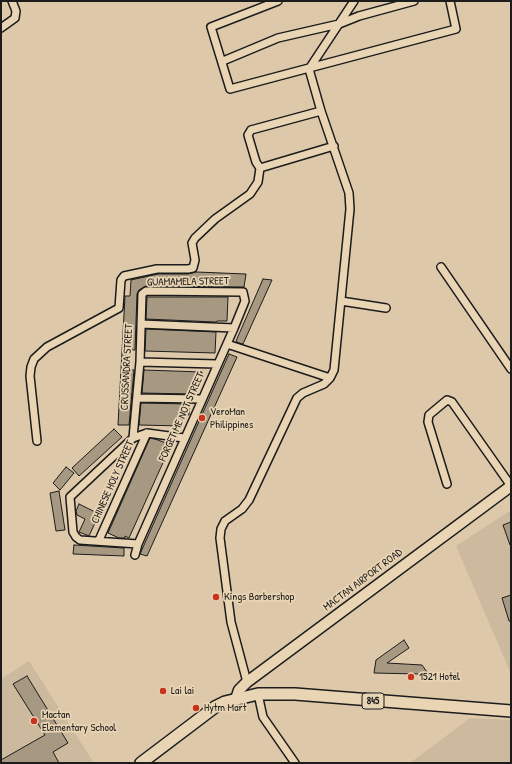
<!DOCTYPE html>
<html>
<head>
<meta charset="utf-8">
<style>
  body { margin:0 }
  #map { position:relative; width:512px; height:764px; overflow:hidden; background:#ddc9aa; font-family:"Patrick Hand",sans-serif }
  canvas { display:block }
  .frame { position:absolute; inset:0; border:2px solid #1c1c1c; pointer-events:none }
</style>
</head>
<body>
<div id="map">
<canvas width="512" height="764"></canvas>
<div class="frame"></div>
</div>
<script>
const ctx = document.querySelector('canvas').getContext('2d');
ctx.lineJoin = 'round';
function fillPath(path, color) { ctx.fillStyle = color; ctx.fill(path, 'evenodd'); }
const poly = rows => new Path2D(rows.map(r => 'M' + r).join(''));
function strokePath(path, color, width, dash) { ctx.strokeStyle = color; ctx.lineWidth = width; ctx.lineCap = dash ? 'butt' : 'round'; ctx.setLineDash(dash || []); ctx.stroke(path); }
function write(font, color, halo, rows, align = 'center') {
  ctx.font = font + ' "Patrick Hand",sans-serif'; ctx.lineWidth = 3.5; ctx.setLineDash([]); ctx.textBaseline = 'middle'; ctx.strokeStyle = halo; ctx.fillStyle = color; for (const [text, x, y, turn = 0] of rows) {
    ctx.save(); ctx.translate(x, y); ctx.rotate((+turn || 0) * Math.PI / 180); ctx.textAlign = isNaN(turn) ? turn : align; if (halo) ctx.strokeText(text, 0, 0); ctx.fillText(text, 0, 0); ctx.restore();
  }
}
fillPath(poly([
  [511,510,511,674,456,546],
  [29,661,94,763,1,763,1,679],
  [470,718,511,720,511,763,410,763]
]), '#cdba9e');
const building = poly([
  [196,272,246,274,244,287,146,286,139,290,137,294,135,350,131,350,130,370,134,370,129,425,118,425,125,296,130,296,131,280,158,274,188,274,196,272],
  [263,279,272,280,243,344,239,343,236,341,263,279],
  [147,297,228,297,227,321,217,321,216,322,146,319,147,297],
  [146,329,216,332,215,353,145,351,146,329],
  [229,354,237,357,147,556,140,554,229,354],
  [144,370,202,372,201,382,195,382,194,392,189,392,189,394,142,393,144,370],
  [141,403,189,404,189,415,183,415,182,426,139,425,141,403],
  [114,429,122,437,79,476,72,468,114,429],
  [150,438,158,440,171,445,129,538,125,536,125,538,119,538,108,533,150,438],
  [66,467,74,473,60,490,53,483,66,467],
  [59,491,65,530,56,531,50,493,59,491],
  [79,504,99,514,89,536,79,532,85,519,77,515,76,511,79,504],
  [511,522,511,545,510,545,503,525,511,522],
  [74,545,124,548,124,556,73,554,74,545],
  [511,595,511,621,509,621,502,598,511,595],
  [404,640,409,648,387,663,422,665,427,672,421,677,418,674,374,673,376,660,404,640],
  [27,676,68,743,53,752,59,763,1,763,1,760,45,735,13,684,27,676]
]);
fillPath(building, '#a79882');
strokePath(building, '#1c1c1c', 1);
const minor = poly([
  [278,1,211,27,230,89,456,29,450,1],
  [1,28,15,18,16,11,12,1],
  [223,61,278,38,339,24,359,16,414,1],
  [321,111,251,130,248,135,256,162,260,168,334,146],
  [441,267,511,369],
  [341,301,386,308],
  [141,324,234,328],
  [227,344,330,378],
  [140,362,217,364],
  [137,398,201,399],
  [133,438,140,362,142,294,146,291,243,292,245,301,234,328,138,544,135,555],
  [37,441,30,376,31,367,34,359,47,347,119,308,121,280,124,276,157,269,188,269,193,268,195,260,192,243,195,238,215,219,250,194,258,182,260,168],
  [447,484,428,422,429,415,447,400,452,402,511,486],
  [99,540,147,433],
  [138,544,80,540,76,537,73,532,70,497,133,438,147,433,184,438],
  [247,682,231,622,220,538,221,529,225,521,242,509,249,500,297,398,303,393,324,384,330,378,334,370,350,209,349,193,321,111,309,69,354,1],
  [258,694,263,717,295,763]
]);
const secondary = poly([
  [236,699,239,690,247,682,511,486]
]);
const primary = poly([
  [141,763,215,707,225,702,258,694,295,694,511,711]
]);
strokePath(minor, '#1c1c1c', 10);
strokePath(secondary, '#1c1c1c', 13);
strokePath(primary, '#1c1c1c', 14);
strokePath(minor, '#e9d4b3', 7);
strokePath(secondary, '#e9d4b3', 10);
strokePath(primary, '#e9d4b3', 11);
for (const [x, y, r, color] of [
  [202,418,4,"#c8321e"],
  [216,597,4,"#c8321e"],
  [411,677,4,"#c8321e"],
  [163,691,4,"#c8321e"],
  [196,708,4,"#c8321e"],
  [34,721,4,"#c8321e"]
]) { const dot = new Path2D(); dot.arc(x, y, r, 0, 2 * Math.PI); ctx.fillStyle = color; ctx.fill(dot); strokePath(dot, '#e9d4b3', 1.5); }
for (const [x, y, w] of [
  [373,701,22]
]) { const box = new Path2D(); box.roundRect(x - w / 2, y - 8, w, 16, 3); ctx.fillStyle = '#e9d4b3'; ctx.fill(box); strokePath(box, '#1c1c1c', 1); }
write('bold 10px', '#1c1c1c', null, [
  ["845",373,701]
]);
write('11px', '#1c1c1c', '#e9d4b3', [
  ["GUAMAMELA STREET",188,282,-1],
  ["CRUSSANDRA STREET",127,367,-87],
  ["FORGET ME NOT STREET",182,417,-66],
  ["CHINESE HOLY STREET",113,482,-66],
  ["MACTAN AIRPORT ROAD",363,580,-37]
]);
write('11px', '#1c1c1c', '#e9d4b3', [
  ["VeroMan",210,412],
  ["Philippines",210,425],
  ["Kings Barbershop",224,597],
  ["1521 Hotel",419,677],
  ["Lai lai",171,691],
  ["Hytm Mart",204,708],
  ["Mactan",42,715],
  ["Elementary School",42,728]
], 'left');
</script>
</body>
</html>
